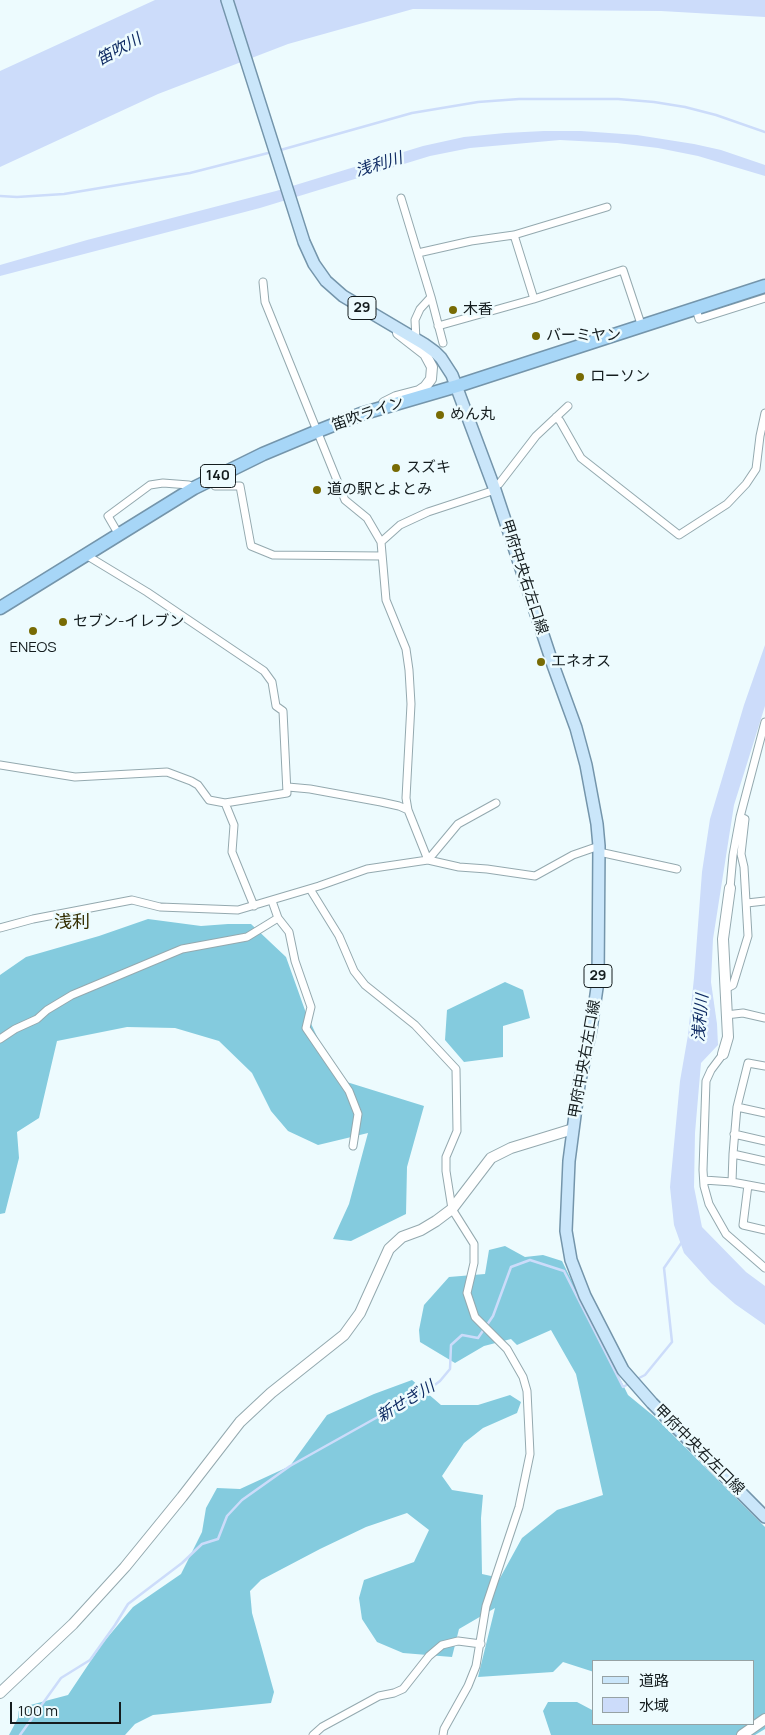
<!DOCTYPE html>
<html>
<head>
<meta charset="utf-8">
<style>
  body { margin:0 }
  #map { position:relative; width:765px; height:1735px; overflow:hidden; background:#edfbfe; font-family:Manrope,"Noto Sans JP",sans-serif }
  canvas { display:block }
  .legend { position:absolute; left:592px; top:1660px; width:162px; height:65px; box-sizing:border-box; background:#edfbfe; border:1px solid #96a2a4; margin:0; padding:6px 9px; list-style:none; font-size:15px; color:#141c1e }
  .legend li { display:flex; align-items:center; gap:10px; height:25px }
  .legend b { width:25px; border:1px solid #96a2a4 }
  .scale { position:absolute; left:10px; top:1702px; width:111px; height:22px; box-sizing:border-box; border:2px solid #141c1e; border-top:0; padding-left:6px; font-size:15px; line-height:18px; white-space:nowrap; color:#141c1e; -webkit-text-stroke:4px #edfbfe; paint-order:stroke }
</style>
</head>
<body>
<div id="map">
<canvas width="765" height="1735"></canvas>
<ul class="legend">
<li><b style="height:6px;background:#cae6fa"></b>道路</li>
<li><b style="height:14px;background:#ccdcfa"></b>水域</li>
</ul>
<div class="scale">100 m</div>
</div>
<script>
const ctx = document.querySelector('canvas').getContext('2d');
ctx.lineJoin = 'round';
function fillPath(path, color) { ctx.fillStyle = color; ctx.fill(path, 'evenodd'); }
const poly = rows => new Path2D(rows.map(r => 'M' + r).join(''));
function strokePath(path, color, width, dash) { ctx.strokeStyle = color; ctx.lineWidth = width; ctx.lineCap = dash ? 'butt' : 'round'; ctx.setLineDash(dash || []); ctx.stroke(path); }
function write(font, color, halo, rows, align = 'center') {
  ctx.font = font + ' Manrope,"Noto Sans JP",sans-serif'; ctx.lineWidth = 5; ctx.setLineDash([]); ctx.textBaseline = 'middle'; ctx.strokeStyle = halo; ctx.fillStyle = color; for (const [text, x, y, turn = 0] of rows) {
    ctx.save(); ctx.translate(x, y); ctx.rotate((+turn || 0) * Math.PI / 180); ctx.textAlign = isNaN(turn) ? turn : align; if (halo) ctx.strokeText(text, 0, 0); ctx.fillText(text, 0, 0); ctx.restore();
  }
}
fillPath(poly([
  [148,919,201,926,228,924,251,924,286,957,306,1013,337,1079,424,1106,407,1167,406,1214,351,1241,333,1239,349,1204,368,1133,318,1145,288,1131,271,1111,252,1073,219,1041,175,1028,127,1027,57,1041,39,1118,17,1132,19,1158,5,1213,0,1214,0,975,26,957,99,936],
  [505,982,523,990,530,1018,503,1026,503,1057,464,1062,445,1040,447,1010],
  [505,1246,525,1257,543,1255,562,1261,628,1395,656,1418,765,1527,765,1729,755,1735,551,1735,543,1711,548,1702,577,1702,594,1711,594,1724,754,1724,754,1661,594,1661,594,1672,563,1662,553,1672,478,1677,495,1608,459,1629,452,1657,403,1653,377,1642,362,1619,359,1598,364,1580,414,1562,429,1530,407,1513,366,1527,320,1549,261,1580,250,1591,252,1613,274,1692,271,1703,153,1715,135,1724,125,1735,9,1735,18,1718,19,1708,68,1695,102,1644,133,1607,181,1574,202,1532,206,1508,217,1488,240,1489,290,1466,327,1415,374,1394,412,1380,441,1405,478,1405,510,1395,521,1402,517,1413,483,1428,464,1443,442,1476,452,1490,483,1495,481,1518,482,1574,500,1578,522,1538,557,1510,603,1495,576,1374,551,1330,517,1345,511,1339,484,1346,455,1363,420,1342,419,1330,424,1305,449,1277,485,1274,489,1250]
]), '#84cbde');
fillPath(poly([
  [155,0,765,0,765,17,661,11,413,9,288,44,158,94,0,167,0,71],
  [544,131,581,131,637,135,694,144,721,150,765,165,765,176,698,156,658,148,617,143,560,140,470,148,430,156,260,208,0,276,0,265,87,240,276,191,423,146,464,137,505,133],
  [765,645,765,706,734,805,713,939,711,982,717,1024,718,1045,701,1063,695,1133,694,1187,702,1227,746,1272,765,1286,765,1325,735,1304,711,1283,684,1253,674,1225,670,1187,680,1081,688,1035,694,978,702,872,710,819,744,705]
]), '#ccdcfa');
strokePath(poly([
  [277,151,412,113,478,102,519,99,618,99,654,102,685,107,716,115,765,132],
  [0,196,17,197,64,194,190,173,272,152],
  [637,1379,645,1375,672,1342,664,1268,682,1242],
  [20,1735,61,1678,90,1660,115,1625,128,1604,182,1563,202,1544,218,1539,227,1516,242,1500,290,1466,392,1409,416,1399,440,1381,450,1369,451,1345,462,1335,478,1338,493,1316,511,1267,530,1260,564,1271,623,1387,630,1383]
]), '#ccdcfa', 2.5);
const street = poly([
  [401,198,431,297],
  [514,235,534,299],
  [418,253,471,241,514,235,607,207],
  [263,282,265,302,345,500,367,518,381,542,386,600,406,649,409,670,411,704,406,798,408,810,428,860],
  [696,309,699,319,765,298],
  [438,326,534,299,623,270,642,327],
  [416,340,415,320,420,309,431,297,443,343],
  [556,417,560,421,581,458,679,535,727,504,746,484,756,469,760,436,765,413],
  [211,480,215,486,240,486,251,546,273,555,382,556],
  [494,487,499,484,536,436,568,406],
  [119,535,108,516,150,485,163,483,189,485,194,488],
  [381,542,400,525,428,512,495,490],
  [0,765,75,777,167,772,191,781,198,785,209,800,225,803,287,793,283,711,276,706,272,682,264,671,147,592,86,555],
  [288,787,310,789,381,802,399,806,408,810],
  [225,803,234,825,232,852,254,906],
  [599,852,677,869],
  [428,860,458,824,496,803],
  [730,888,733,855,740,817,765,722],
  [310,889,339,936,354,971,365,985,415,1025,456,1069,457,1131,446,1157,446,1171,452,1209,474,1244,474,1263,467,1293,475,1317,507,1349,523,1377,527,1391,530,1454,519,1507,486,1606,476,1666,468,1686,444,1729,443,1735],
  [272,901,278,918,289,932,295,961,311,1007,306,1028,349,1091,358,1114,353,1146],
  [747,903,765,901],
  [0,928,33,919,132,900,160,907,238,910,319,886,367,869,421,861,428,860,459,867,487,869,535,876,573,855,599,846],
  [725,989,733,985,748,936,744,867,741,854,745,819,740,817],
  [726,1015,743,1013,765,1018],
  [0,1039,15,1029,37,1019,47,1010,72,995,182,949,247,937,278,918],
  [723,1054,711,1070,706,1081,703,1170,704,1186,709,1204,726,1234,765,1268],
  [737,1107,765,1113],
  [734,1134,765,1141],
  [733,1154,765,1161],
  [704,1180,732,1182,765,1188],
  [732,1182,733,1154,737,1107,748,1063,765,1066],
  [748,1185,743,1225,765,1230],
  [313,1735,322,1727,379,1696,394,1693,403,1689,429,1656,442,1645,458,1641,481,1644]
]);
const secondary = poly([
  [384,403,396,397,419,391,425,387,431,379,432,367,425,354,398,333],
  [723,1054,728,1037,723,939,730,888],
  [0,1693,73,1624,125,1567,182,1497,240,1422,271,1393,344,1335,360,1313,389,1249,402,1237,421,1230,436,1221,452,1209,491,1158,511,1148,573,1129],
  [742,1735,765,1719]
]);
const primary = poly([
  [227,0,304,242,314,264,326,281,343,296,424,344,435,352,441,358,452,375,495,490,553,665,576,728,586,765,597,824,599,846,598,981,591,1029,579,1085,569,1161,566,1231,571,1260,585,1296,623,1370,652,1403,765,1517]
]);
const highway = poly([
  [0,608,194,488,263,454,318,431,361,414,457,386,765,286]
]);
strokePath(street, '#94a9af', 9);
strokePath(secondary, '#94a9af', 12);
strokePath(primary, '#7495ab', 14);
strokePath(highway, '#7495ab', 15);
strokePath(street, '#fff', 7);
strokePath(secondary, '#fff', 10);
strokePath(primary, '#cae6fa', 11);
strokePath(highway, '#a7d6f7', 12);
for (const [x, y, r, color] of [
  [453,310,5,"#786b04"],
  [536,336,5,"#786b04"],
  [580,377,5,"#786b04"],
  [440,415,5,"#786b04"],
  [396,468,5,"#786b04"],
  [317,490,5,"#786b04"],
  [63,622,5,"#786b04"],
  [33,631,5,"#786b04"],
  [541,662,5,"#786b04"]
]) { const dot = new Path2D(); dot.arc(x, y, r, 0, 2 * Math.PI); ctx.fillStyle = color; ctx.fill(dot); strokePath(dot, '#edfbfe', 2); }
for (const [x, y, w] of [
  [362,308,28],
  [218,476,35],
  [598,976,28]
]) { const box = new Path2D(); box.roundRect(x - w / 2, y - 11.5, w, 23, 4); ctx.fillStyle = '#edfbfe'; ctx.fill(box); strokePath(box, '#141c1e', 1); }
write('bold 14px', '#141c1e', null, [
  ["29",362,308],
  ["140",218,476],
  ["29",598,976]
]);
write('15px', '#141c1e', '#edfbfe', [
  ["木香",463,310],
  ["バーミヤン",546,336],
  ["ローソン",590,377],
  ["めん丸",450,415],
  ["スズキ",406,468],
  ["道の駅とよとみ",327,490],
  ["セブン-イレブン",73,622],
  ["ENEOS",33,648,"center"],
  ["エネオス",551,662]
], 'left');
write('15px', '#141c1e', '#edfbfe', [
  ["笛吹ライン",368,414,-19],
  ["甲府中央右左口線",524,577,72],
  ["甲府中央右左口線",585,1059,-80],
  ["甲府中央右左口線",699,1450,45]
]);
write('italic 16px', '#102c64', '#edfbfe', [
  ["笛吹川",119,50,-29],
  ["浅利川",379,165,-17],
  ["浅利川",701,1018,-85],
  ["新せぎ川",406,1402,-31]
]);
write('18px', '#342e02', '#edfbfe', [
  ["浅利",72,923]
]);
</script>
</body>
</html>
